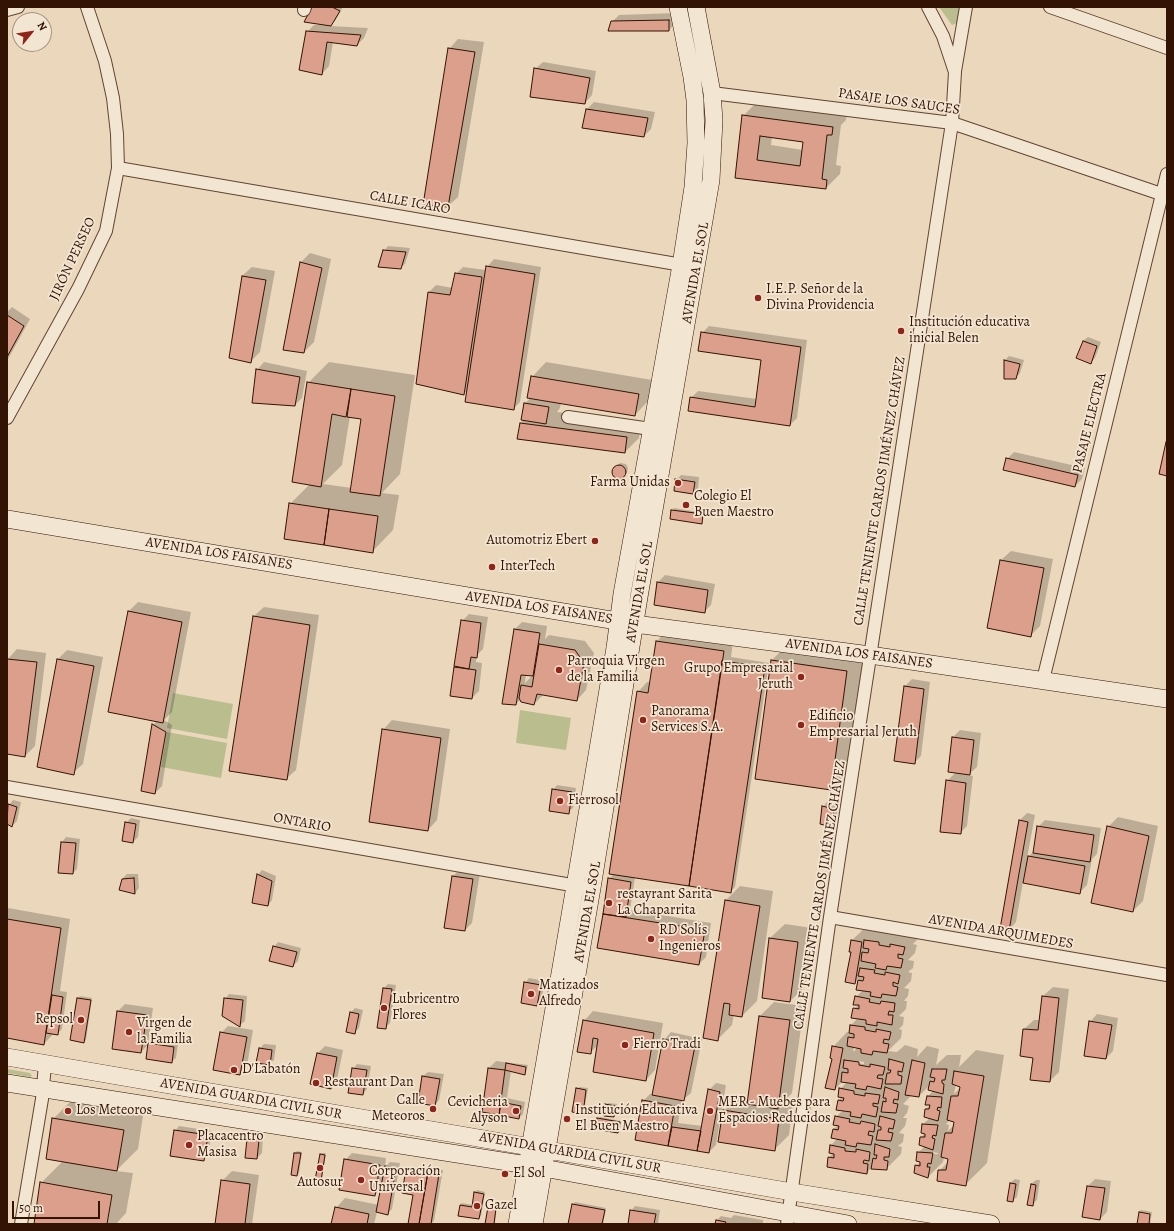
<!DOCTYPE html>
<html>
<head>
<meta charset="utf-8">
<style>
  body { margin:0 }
  #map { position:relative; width:1174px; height:1231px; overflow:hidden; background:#ebd8bc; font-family:Alegreya,serif }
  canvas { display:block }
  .frame { position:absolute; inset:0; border:8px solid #331303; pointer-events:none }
  .north { position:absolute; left:12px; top:12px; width:40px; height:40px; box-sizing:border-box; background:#f2e6d3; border:1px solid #a69280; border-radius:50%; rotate:60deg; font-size:11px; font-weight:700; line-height:16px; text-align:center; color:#331303 }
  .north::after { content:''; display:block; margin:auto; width:14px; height:18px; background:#8f2418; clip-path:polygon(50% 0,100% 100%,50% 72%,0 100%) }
  .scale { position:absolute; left:12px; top:1201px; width:88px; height:18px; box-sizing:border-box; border:2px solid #331303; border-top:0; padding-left:5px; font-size:12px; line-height:14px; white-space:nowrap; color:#331303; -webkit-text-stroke:3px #f2e6d3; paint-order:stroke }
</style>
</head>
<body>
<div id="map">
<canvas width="1174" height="1231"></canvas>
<div class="frame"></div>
<div class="north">N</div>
<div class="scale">50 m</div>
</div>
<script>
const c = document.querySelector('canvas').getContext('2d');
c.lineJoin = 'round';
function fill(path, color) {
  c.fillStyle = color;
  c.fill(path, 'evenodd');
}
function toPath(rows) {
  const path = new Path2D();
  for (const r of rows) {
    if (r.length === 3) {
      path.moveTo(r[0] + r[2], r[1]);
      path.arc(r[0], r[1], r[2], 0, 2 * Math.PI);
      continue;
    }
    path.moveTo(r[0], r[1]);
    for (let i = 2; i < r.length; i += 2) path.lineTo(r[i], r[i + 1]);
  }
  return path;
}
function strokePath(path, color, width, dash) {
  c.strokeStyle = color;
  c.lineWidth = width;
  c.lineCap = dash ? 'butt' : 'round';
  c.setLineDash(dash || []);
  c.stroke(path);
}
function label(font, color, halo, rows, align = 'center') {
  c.font = font + ' Alegreya,serif';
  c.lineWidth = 3.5;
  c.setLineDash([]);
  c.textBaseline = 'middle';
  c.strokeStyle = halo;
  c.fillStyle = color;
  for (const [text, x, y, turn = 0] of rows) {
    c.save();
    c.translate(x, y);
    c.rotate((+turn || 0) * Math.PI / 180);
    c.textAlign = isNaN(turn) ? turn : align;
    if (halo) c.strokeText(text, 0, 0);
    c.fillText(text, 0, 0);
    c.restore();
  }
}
fill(toPath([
  [939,7,960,7,957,23,952,25],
  [173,693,233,704,227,739,167,728],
  [520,710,571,718,566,750,516,743],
  [167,732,227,743,221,778,161,767],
  [7,1069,30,1073,32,1076,29,1077,7,1073]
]), '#babe8e');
fill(toPath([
  [313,7,343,7,335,21,330,26,368,28,364,38,357,45,333,42,329,66,322,74,307,32,314,25,320,25],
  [676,13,676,23,669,30,610,30,612,22,619,15],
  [458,39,484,42,458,197,448,206,449,49],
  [543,62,596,71,592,95,585,103,535,69],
  [758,101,847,112,846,120,841,125,836,165,841,166,840,174,826,188,736,177,743,116],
  [772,137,804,141,803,150,771,145],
  [594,102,655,112,651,129,644,136,583,127,587,109],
  [388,246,410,248,405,264,400,268,384,251],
  [310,253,331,259,314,342,304,352,285,349,301,262],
  [494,259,541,267,520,402,513,409,467,390,464,394,417,384,429,292,436,285,453,288,456,274,463,267,486,270,487,267],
  [252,267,275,271,260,352,250,362,242,276],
  [12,307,30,319,7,361,7,312],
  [709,326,807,340,797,418,790,425,691,398,698,391,757,399,762,359,702,333],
  [1088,337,1101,342,1095,358,1091,363,1083,341],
  [1009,356,1024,360,1020,373,1016,378,1005,378,1005,360],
  [264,362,307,371,302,398,295,405,257,370],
  [329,362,415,375,400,474,382,493,399,495,393,530,372,552,290,504,310,484,308,383],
  [350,416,362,418,352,488,323,484,342,465],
  [546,362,652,380,649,400,635,415,561,403,560,408,557,412,641,423,639,438,625,452,521,423,524,419,525,403,531,398,532,377],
  [1014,452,1085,468,1082,479,1075,486,1007,459],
  [620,463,626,464,628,468,627,472,622,477,618,477,614,474,615,468],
  [681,475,699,477,698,489,693,493,676,480],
  [674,508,704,513,703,520,701,522,672,510],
  [1011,551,1053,559,1040,626,1030,636,1001,560],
  [665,575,715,584,711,605,704,612,658,582],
  [138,602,191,612,172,712,164,720,172,725,162,786,155,793,153,725,157,721,129,611],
  [264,607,319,615,296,770,286,779,254,616],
  [469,614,488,617,483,649,476,656,476,662,482,663,479,691,472,698,451,695,462,621],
  [522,622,547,626,545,639,549,635,585,641,594,653,586,690,577,700,544,694,534,704,521,699,516,704,515,629],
  [526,674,533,675,525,683],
  [666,632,733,642,731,657,769,663,735,887,730,892,635,877,630,910,711,923,706,957,699,964,599,948,609,879,614,874,638,692,647,682,651,683,657,641],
  [793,639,868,650,852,768,831,789,772,660],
  [17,649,46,653,35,746,25,756,7,753,7,660],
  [67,650,103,657,83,764,73,773,58,659],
  [912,679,930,682,921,756,914,763,905,686],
  [392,720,450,729,437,820,428,830,383,730],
  [960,730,981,733,977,767,968,775,973,776,967,826,960,833,947,781,956,772,953,737],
  [557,785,576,788,573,808,568,812,553,790],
  [13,800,21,802,17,821,12,826,7,823,7,812,9,805],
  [827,802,838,804,836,821,831,826,823,807],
  [1027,813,1035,815,1027,858,1034,851,1038,827,1045,820,1101,828,1097,854,1092,859,1087,885,1080,892,1023,882,1016,922,1009,930,1020,820],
  [1118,817,1158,826,1143,901,1133,911,1108,827],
  [131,818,140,820,138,837,133,842,126,823],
  [66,837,80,839,77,869,73,873,59,872,62,842],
  [460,869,480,873,472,923,465,930,453,876],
  [262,870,276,876,272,900,268,905,258,875],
  [127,874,138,874,139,888,135,893,122,879],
  [740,886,773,891,757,1001,742,1016,734,1014,732,1025,717,1040,726,900],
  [8,908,70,919,60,991,67,992,62,1029,57,1034,54,1033,44,1044,7,1037],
  [785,924,812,928,805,987,790,1001,770,938],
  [867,926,919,933,917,940,913,944,917,945,915,953,908,960,914,961,913,968,908,972,912,973,911,981,904,988,909,989,908,996,904,1001,907,1001,906,1009,899,1016,904,1017,903,1025,899,1029,902,1030,901,1038,888,1051,897,1052,905,1045,918,1049,917,1057,927,1046,939,1049,936,1065,947,1055,961,1055,959,1067,976,1050,1004,1055,987,1163,965,1185,939,1171,949,1161,949,1159,944,1157,943,1162,928,1177,916,1166,921,1161,918,1153,925,1146,921,1137,926,1133,923,1124,930,1118,926,1109,931,1104,928,1096,934,1090,930,1085,919,1096,911,1095,910,1097,903,1104,909,1106,907,1113,903,1118,907,1118,905,1126,899,1133,904,1134,903,1142,898,1146,902,1147,901,1154,886,1169,871,1168,867,1173,829,1158,833,1153,831,1145,838,1138,834,1129,838,1125,836,1117,843,1110,838,1101,843,1096,840,1089,847,1082,843,1081,835,1089,833,1047,847,1032,850,1033,851,1025,858,1018,854,1009,859,1004,856,997,863,990,857,989,859,978,855,983,852,952,850,951,852,940],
  [854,1047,858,1047,853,1052],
  [858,1061,864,1062,864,1064,856,1063],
  [956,1084,961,1087,954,1094],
  [950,1120,955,1122,955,1124,948,1131,949,1125,946,1124],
  [932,1152,938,1153,938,1154,930,1154],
  [278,942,301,948,298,961,293,966,274,947],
  [529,978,545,981,541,1001,537,1005,525,983],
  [388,984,396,985,390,1023,385,1028,384,988],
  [1053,987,1069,989,1059,1072,1050,1081,1034,1057,1024,1029,1034,1020,1040,1020,1043,996],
  [229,994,247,996,245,1021,240,1025,223,1016,225,999],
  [80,996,92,998,86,1040,84,1042,71,1040,78,998],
  [774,1002,804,1006,792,1093,783,1103,793,1104,789,1135,774,1150,724,1111,738,1096,748,1098,760,1016],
  [125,1004,153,1008,148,1044,154,1039,178,1043,176,1058,171,1062,149,1044,141,1052,118,1011],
  [355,1008,363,1010,359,1028,354,1033,351,1012],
  [593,1011,663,1023,655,1070,646,1080,598,1045,590,1053,584,1021],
  [1097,1014,1118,1018,1113,1051,1106,1058,1090,1022],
  [228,1026,253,1030,247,1066,240,1074,221,1033],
  [671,1032,702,1039,691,1093,683,1100,682,1100,678,1123,703,1126,709,1090,716,1083,726,1085,716,1145,709,1152,636,1139,643,1101,650,1094,653,1094,664,1040],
  [264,1044,276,1045,274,1060,269,1064,260,1048],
  [325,1046,343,1050,337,1080,330,1087,312,1084,318,1053],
  [496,1061,528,1065,526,1072,524,1074,511,1071,507,1098,525,1102,523,1114,519,1118,501,1112,499,1113,483,1111,489,1068],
  [357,1064,371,1066,367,1089,363,1094,353,1069],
  [428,1072,444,1074,439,1100,435,1105,423,1076],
  [579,1087,588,1088,584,1111,582,1113,577,1089],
  [74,1098,144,1109,138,1149,116,1171,133,1173,126,1213,116,1224,42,1224,41,1183,63,1161,53,1119],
  [608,1103,617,1104,615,1114,613,1116,606,1105],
  [600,1117,621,1121,620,1130,618,1132,598,1119],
  [179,1126,212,1131,208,1155,204,1160,175,1131],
  [252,1135,263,1135,262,1153,257,1158,248,1139],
  [297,1151,302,1152,299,1173,297,1175,295,1153],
  [322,1153,326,1153,322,1178,320,1180,320,1155],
  [352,1153,386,1158,385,1167,390,1162,400,1163,392,1209,387,1214,377,1212,374,1224,332,1224,336,1208,345,1198,379,1205,382,1187,375,1195,345,1160],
  [409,1167,431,1171,433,1168,443,1170,434,1221,431,1224,409,1224,414,1194,403,1192,407,1169],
  [232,1171,259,1175,252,1224,216,1224,222,1181],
  [1015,1179,1020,1180,1017,1197,1012,1201,1010,1183],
  [1095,1179,1111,1181,1107,1212,1100,1219,1088,1186],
  [1036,1180,1040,1180,1037,1200,1032,1205,1031,1184],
  [477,1190,485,1192,481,1216,479,1218,460,1205,462,1203,473,1205,475,1192],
  [575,1202,606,1208,603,1224,569,1224,573,1204],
  [490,1205,497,1206,495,1222,493,1224,488,1207],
  [635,1206,660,1210,658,1224,629,1224,631,1211],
  [1141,1210,1152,1212,1150,1224,1138,1224,1139,1212],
  [734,1215,763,1220,763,1224,716,1224,716,1221,721,1216,731,1218]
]), '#0003');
const building = toPath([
  [312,7,332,7,340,11,331,26,304,22,312,7],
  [669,20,669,31,608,31,611,21,669,20],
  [306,31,361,35,357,46,327,42,322,75,299,70,306,31],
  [448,48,475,52,448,207,423,205,448,48],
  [534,68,590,78,585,104,530,97,534,68],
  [586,109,648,118,644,137,582,128,586,109],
  [742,115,833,127,832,135,827,135,822,179,827,180,826,189,735,178,742,115],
  [760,136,803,142,800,166,757,160,760,136],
  [383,250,406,252,401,269,378,267,383,250],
  [300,262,322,268,304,353,283,350,300,262],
  [486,266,535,274,514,410,465,402,486,266],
  [455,273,482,277,464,395,416,384,428,292,450,295,455,273],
  [242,276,266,280,251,363,229,358,242,276],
  [7,315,24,326,7,357,7,315],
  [701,332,801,347,790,426,688,411,690,397,755,407,761,360,698,351,701,332],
  [1083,341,1097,346,1091,364,1076,358,1083,341],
  [1004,360,1020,364,1016,379,1004,379,1004,360],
  [256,369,300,377,295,406,252,403,256,369],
  [531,376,639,394,635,416,527,398,531,376],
  [307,382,351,389,346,417,332,414,321,487,292,482,307,382],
  [351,389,395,396,380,496,350,492,361,419,347,417,351,389],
  [524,403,549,407,546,424,521,420,524,403],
  [520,423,627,437,625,453,517,439,520,423],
  [1166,442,1167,442,1167,476,1159,474,1166,442],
  [1006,458,1078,475,1075,487,1003,470,1006,458],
  [619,472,7],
  [675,479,695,482,693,494,674,491,675,479],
  [289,503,329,509,324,545,284,539,289,503],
  [329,509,378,516,373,553,324,545,329,509],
  [671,510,703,514,702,524,670,519,671,510],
  [1000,560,1044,568,1031,637,987,628,1000,560],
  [657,582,708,590,705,613,654,605,657,582],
  [128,611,182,622,163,723,108,712,128,611],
  [253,616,310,625,287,780,229,771,253,616],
  [461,620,481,623,477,658,471,657,469,669,454,666,461,620],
  [514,629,540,633,533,676,521,675,516,705,502,704,514,629],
  [656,641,724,651,689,886,609,874,637,691,648,693,656,641],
  [539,644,575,650,584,663,577,701,537,694,534,705,521,702,519,698,521,685,532,687,539,644],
  [7,659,37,662,25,757,7,754,7,659],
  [57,659,94,666,74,775,37,767,57,659],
  [771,660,847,671,831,790,755,779,771,660],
  [722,661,765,667,731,893,689,886,722,661],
  [454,667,476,670,472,699,450,696,454,667],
  [904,686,924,689,915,764,894,761,904,686],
  [152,724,166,732,155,794,141,791,152,724],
  [382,729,441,738,428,831,369,822,382,729],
  [952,737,974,740,970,775,948,772,952,737],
  [946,780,966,783,961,834,940,832,946,780],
  [552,789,572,792,569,814,549,811,552,789],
  [8,804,17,807,12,827,7,824,8,804],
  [822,806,834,809,832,827,820,824,822,806],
  [1019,820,1028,822,1009,931,1000,929,1019,820],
  [125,822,136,824,133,843,122,841,125,822],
  [1037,826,1094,835,1090,862,1033,853,1037,826],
  [1107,826,1149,836,1133,912,1091,903,1107,826],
  [61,842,76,843,73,874,58,873,61,842],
  [1028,856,1085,866,1080,894,1023,883,1028,856],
  [257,874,272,881,268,906,252,903,257,874],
  [452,876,473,879,465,931,444,928,452,876],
  [134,878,135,894,119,890,122,879,134,878],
  [608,878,631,882,626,917,603,914,608,878],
  [725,900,760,906,742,1017,729,1015,730,1004,724,1003,718,1041,703,1038,725,900],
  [603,914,705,930,699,965,597,948,603,914],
  [7,919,61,928,44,1045,7,1038,7,919],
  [769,938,798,942,790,1002,762,998,769,938],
  [851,940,862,942,855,984,845,982,851,952,849,952,851,940],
  [864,940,879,942,879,945,890,947,890,944,905,947,903,955,898,954,898,958,903,959,901,968,887,966,886,970,875,968,876,964,861,961,862,952,868,953,869,949,863,948,864,940],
  [273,946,297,952,293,967,269,961,273,946],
  [860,968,875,970,874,973,885,975,885,972,900,975,898,984,893,982,893,986,898,987,896,996,882,994,881,998,870,996,871,992,856,990,858,980,863,981,864,977,858,976,860,968],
  [524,982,541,985,537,1006,521,1003,524,982],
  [383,988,392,989,386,1029,377,1028,383,988],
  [52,995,63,997,58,1035,46,1033,52,995],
  [855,996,870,999,869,1002,880,1004,881,1001,895,1003,894,1012,889,1011,888,1015,893,1015,892,1025,877,1022,877,1026,866,1024,866,1020,851,1018,853,1008,859,1009,859,1005,853,1005,855,996],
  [1042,996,1059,998,1050,1082,1030,1080,1033,1058,1020,1056,1023,1029,1038,1030,1042,996],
  [77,998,91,1000,84,1043,70,1040,77,998],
  [224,998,243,1000,240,1027,222,1016,224,998],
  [117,1011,147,1015,141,1053,112,1049,117,1011],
  [350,1012,359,1014,355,1034,346,1032,350,1012],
  [759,1016,790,1020,778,1109,747,1104,759,1016],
  [583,1020,654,1033,646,1081,593,1072,598,1039,593,1038,591,1054,577,1052,583,1020],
  [1089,1021,1112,1025,1106,1059,1084,1056,1089,1021],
  [850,1025,865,1027,865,1030,876,1032,876,1029,891,1032,889,1040,884,1039,883,1043,889,1044,887,1053,873,1051,872,1055,861,1053,861,1049,847,1046,848,1037,854,1038,854,1034,849,1033,850,1025],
  [220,1032,247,1037,240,1075,213,1070,220,1032],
  [663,1039,695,1046,684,1101,652,1095,663,1039],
  [148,1043,174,1047,172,1063,146,1059,148,1043],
  [832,1046,843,1048,835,1090,825,1088,832,1059,830,1058,832,1046],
  [259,1048,272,1050,270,1065,256,1063,259,1048],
  [317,1053,337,1057,331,1089,310,1084,317,1053],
  [889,1059,904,1063,902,1072,898,1071,898,1075,902,1076,901,1084,885,1084,887,1073,890,1073,891,1070,888,1070,889,1059],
  [844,1060,859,1062,859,1065,870,1067,870,1064,885,1067,883,1075,878,1075,877,1078,883,1079,881,1089,867,1086,866,1090,855,1088,856,1084,841,1082,842,1072,848,1073,848,1069,843,1068,844,1060],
  [912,1060,925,1063,919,1097,905,1095,912,1060],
  [506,1063,526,1067,525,1075,505,1070,506,1063],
  [352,1068,367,1070,363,1095,348,1093,352,1068],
  [488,1068,505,1070,499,1115,482,1112,488,1068],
  [932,1069,947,1069,945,1080,942,1080,942,1083,944,1084,943,1094,928,1090,930,1081,934,1082,935,1078,930,1077,932,1069],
  [954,1071,984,1076,966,1186,937,1181,938,1170,946,1170,948,1159,941,1157,945,1133,952,1133,954,1122,947,1120,951,1096,958,1096,960,1087,952,1084,954,1071],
  [422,1076,440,1079,435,1106,418,1103,422,1076],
  [885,1087,899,1092,898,1100,894,1099,893,1103,898,1104,896,1113,881,1112,883,1101,886,1102,886,1098,883,1098,885,1087],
  [576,1088,586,1090,583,1114,572,1112,576,1088],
  [839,1088,854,1091,854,1094,865,1096,865,1093,880,1095,878,1104,873,1103,873,1106,878,1107,876,1117,862,1114,861,1118,850,1116,851,1112,836,1110,838,1100,843,1101,844,1098,838,1097,839,1088],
  [708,1089,720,1092,709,1153,697,1151,708,1089],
  [927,1096,942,1097,941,1108,938,1107,937,1110,940,1111,938,1121,924,1117,925,1109,929,1109,930,1105,925,1105,927,1096],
  [642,1100,675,1106,668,1146,635,1140,642,1100],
  [501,1102,521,1106,519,1119,499,1115,501,1102],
  [605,1104,615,1106,614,1117,604,1116,605,1104],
  [723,1110,779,1119,775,1151,718,1142,723,1110],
  [835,1116,850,1119,849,1122,860,1124,861,1121,875,1124,874,1132,869,1131,868,1135,873,1136,871,1145,857,1143,856,1147,845,1145,846,1141,831,1138,833,1129,838,1130,839,1126,833,1125,835,1116],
  [880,1116,895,1120,893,1129,889,1128,888,1132,893,1133,891,1141,876,1140,878,1130,881,1130,881,1127,878,1126,880,1116],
  [52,1118,124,1130,117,1171,46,1159,52,1118],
  [597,1118,620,1122,618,1133,595,1129,597,1118],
  [922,1124,938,1125,936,1136,933,1135,932,1138,935,1139,933,1150,919,1145,920,1137,925,1137,925,1134,921,1133,922,1124],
  [672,1127,701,1131,697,1151,668,1146,672,1127],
  [174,1130,208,1135,204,1161,170,1156,174,1130],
  [247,1139,259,1140,257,1159,245,1158,247,1139],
  [875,1144,890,1149,889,1157,884,1157,884,1160,888,1161,887,1170,871,1169,873,1158,876,1159,877,1155,874,1155,875,1144],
  [830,1145,845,1148,845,1151,856,1152,856,1149,870,1152,869,1161,864,1160,863,1163,868,1164,867,1174,827,1167,828,1157,834,1158,834,1154,829,1153,830,1145],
  [917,1152,933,1153,931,1164,928,1163,927,1167,930,1167,928,1178,914,1173,915,1165,920,1166,920,1162,916,1161,917,1152],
  [294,1153,301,1153,297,1176,291,1175,294,1153],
  [320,1154,325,1155,321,1181,315,1180,320,1154],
  [344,1159,380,1165,375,1196,339,1190,344,1159],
  [385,1166,396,1168,388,1215,376,1212,385,1166],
  [406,1169,428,1172,419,1224,408,1224,413,1195,402,1193,406,1169],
  [428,1172,439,1174,431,1224,419,1224,428,1172],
  [221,1180,250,1184,245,1224,215,1224,221,1180],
  [40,1182,112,1195,107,1224,34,1224,40,1182],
  [1010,1183,1016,1184,1013,1202,1007,1201,1010,1183],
  [1031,1184,1036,1185,1033,1206,1027,1205,1031,1184],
  [1087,1186,1105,1188,1100,1220,1082,1217,1087,1186],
  [474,1192,484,1194,479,1219,458,1216,460,1205,472,1207,474,1192],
  [572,1204,605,1210,602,1224,568,1224,572,1204],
  [335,1207,369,1214,367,1224,331,1224,335,1207],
  [488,1207,496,1208,494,1224,485,1224,488,1207],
  [630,1210,656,1214,654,1224,628,1224,630,1210],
  [1139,1212,1150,1214,1149,1224,1137,1224,1139,1212],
  [716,1220,726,1222,725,1224,715,1224,716,1220]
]);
fill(building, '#dc9f8c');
strokePath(building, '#331303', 1);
const street = toPath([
  [1050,7,1167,48],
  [7,10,18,7],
  [304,10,305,7],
  [955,71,966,7],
  [712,93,952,123,1167,196],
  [118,168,688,266],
  [568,417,651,429],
  [7,418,78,289,106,231,118,168,117,134,113,98,105,61,87,7],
  [1043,680,1167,174],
  [7,787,583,887],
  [830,917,1167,975],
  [21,1224,42,1099,45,1064],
  [787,1224,830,917,952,123,955,72,943,36,928,7]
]);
const secondary = toPath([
  [7,519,635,624,870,655,1167,699],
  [7,1057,792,1192,991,1224],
  [7,1083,527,1165,848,1224],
  [517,1224,575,886,615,648,622,594,681,265,693,187,696,143,695,100,692,77,678,7],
  [534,1224,592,888,639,597,711,180,714,120,712,93,696,7]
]);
strokePath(street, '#614431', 14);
strokePath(secondary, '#331303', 18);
strokePath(street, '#f2e6d3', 12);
strokePath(secondary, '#f2e6d3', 17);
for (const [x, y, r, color] of [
  [758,298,4,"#8f2418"],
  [901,331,4,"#8f2418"],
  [678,483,4,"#8f2418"],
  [686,505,4,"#8f2418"],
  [595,541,4,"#8f2418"],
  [492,567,4,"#8f2418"],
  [559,670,4,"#8f2418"],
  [801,677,4,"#8f2418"],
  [643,720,4,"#8f2418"],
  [801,725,4,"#8f2418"],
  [560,801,4,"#8f2418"],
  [609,903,4,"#8f2418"],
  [651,939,4,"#8f2418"],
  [531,994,4,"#8f2418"],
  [384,1008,4,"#8f2418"],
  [81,1020,4,"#8f2418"],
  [129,1032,4,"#8f2418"],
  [625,1045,4,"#8f2418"],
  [234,1070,4,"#8f2418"],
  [316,1083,4,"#8f2418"],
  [433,1109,4,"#8f2418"],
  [68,1111,4,"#8f2418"],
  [516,1111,4,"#8f2418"],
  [710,1111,4,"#8f2418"],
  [567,1119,4,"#8f2418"],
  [189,1145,4,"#8f2418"],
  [320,1168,4,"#8f2418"],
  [505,1174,4,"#8f2418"],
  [361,1180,4,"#8f2418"],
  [477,1206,4,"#8f2418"]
]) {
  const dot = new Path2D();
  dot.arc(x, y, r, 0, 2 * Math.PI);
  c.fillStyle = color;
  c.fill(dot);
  strokePath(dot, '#f2e6d3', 1.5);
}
label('14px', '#331303', '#f2e6d3', [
  ["PASAJE LOS SAUCES",899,102,8],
  ["CALLE ICARO",410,203,10],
  ["JIRÓN PERSEO",73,259,-65],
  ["AVENIDA EL SOL",696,273,-80],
  ["PASAJE ELECTRA",1090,423,-76],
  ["CALLE TENIENTE CARLOS JIMÉNEZ CHÁVEZ",880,491,-81],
  ["AVENIDA LOS FAISANES",219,554,9],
  ["AVENIDA EL SOL",640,592,-80],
  ["AVENIDA LOS FAISANES",539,608,9],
  ["AVENIDA LOS FAISANES",859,654,8],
  ["ONTARIO",302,823,10],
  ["CALLE TENIENTE CARLOS JIMÉNEZ CHÁVEZ",820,895,-81],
  ["AVENIDA EL SOL",588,912,-80],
  ["AVENIDA ARQUIMEDES",1001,932,10],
  ["AVENIDA GUARDIA CIVIL SUR",251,1099,10],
  ["AVENIDA GUARDIA CIVIL SUR",570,1153,10]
]);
label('14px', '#331303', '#f2e6d3', [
  ["I.E.P. Señor de la",766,290],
  ["Divina Providencia",766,306],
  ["Institución educativa",909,323],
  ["inicial Belen",909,339],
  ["Farma Unidas",670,483,"right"],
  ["Colegio El",694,497],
  ["Buen Maestro",694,513],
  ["Automotriz Ebert",587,541,"right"],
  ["InterTech",500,567],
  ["Parroquia Virgen",567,662],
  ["de la Familia",567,678],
  ["Grupo Empresarial",793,669,"right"],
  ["Jeruth",793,685,"right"],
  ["Panorama",651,712],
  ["Services S.A.",651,728],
  ["Edificio",809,717],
  ["Empresarial Jeruth",809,733],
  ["Fierrosol",568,801],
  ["restayrant Sarita",617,895],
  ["La Chaparrita",617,911],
  ["RD Solís",659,931],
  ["Ingenieros",659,947],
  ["Matizados",539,986],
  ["Alfredo",539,1002],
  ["Lubricentro",392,1000],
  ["Flores",392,1016],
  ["Repsol",73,1020,"right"],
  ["Virgen de",137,1024],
  ["la Familia",137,1040],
  ["Fierro Tradi",633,1045],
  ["D'Labatón",242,1070],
  ["Restaurant Dan",324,1083],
  ["Calle",425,1101,"right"],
  ["Meteoros",425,1117,"right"],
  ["Cevicheria",508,1103,"right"],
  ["Alyson",508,1119,"right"],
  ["MER - Muebes para",718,1103],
  ["Espacios Reducidos",718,1119],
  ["Los Meteoros",76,1111],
  ["Institución Educativa",575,1111],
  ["El Buen Maestro",575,1127],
  ["Placacentro",197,1137],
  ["Masisa",197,1153],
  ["Corporación",369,1172],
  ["Universal",369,1188],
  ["El Sol",513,1174],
  ["Autosur",320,1183,"center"],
  ["Gazel",485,1206]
], 'left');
</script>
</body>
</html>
